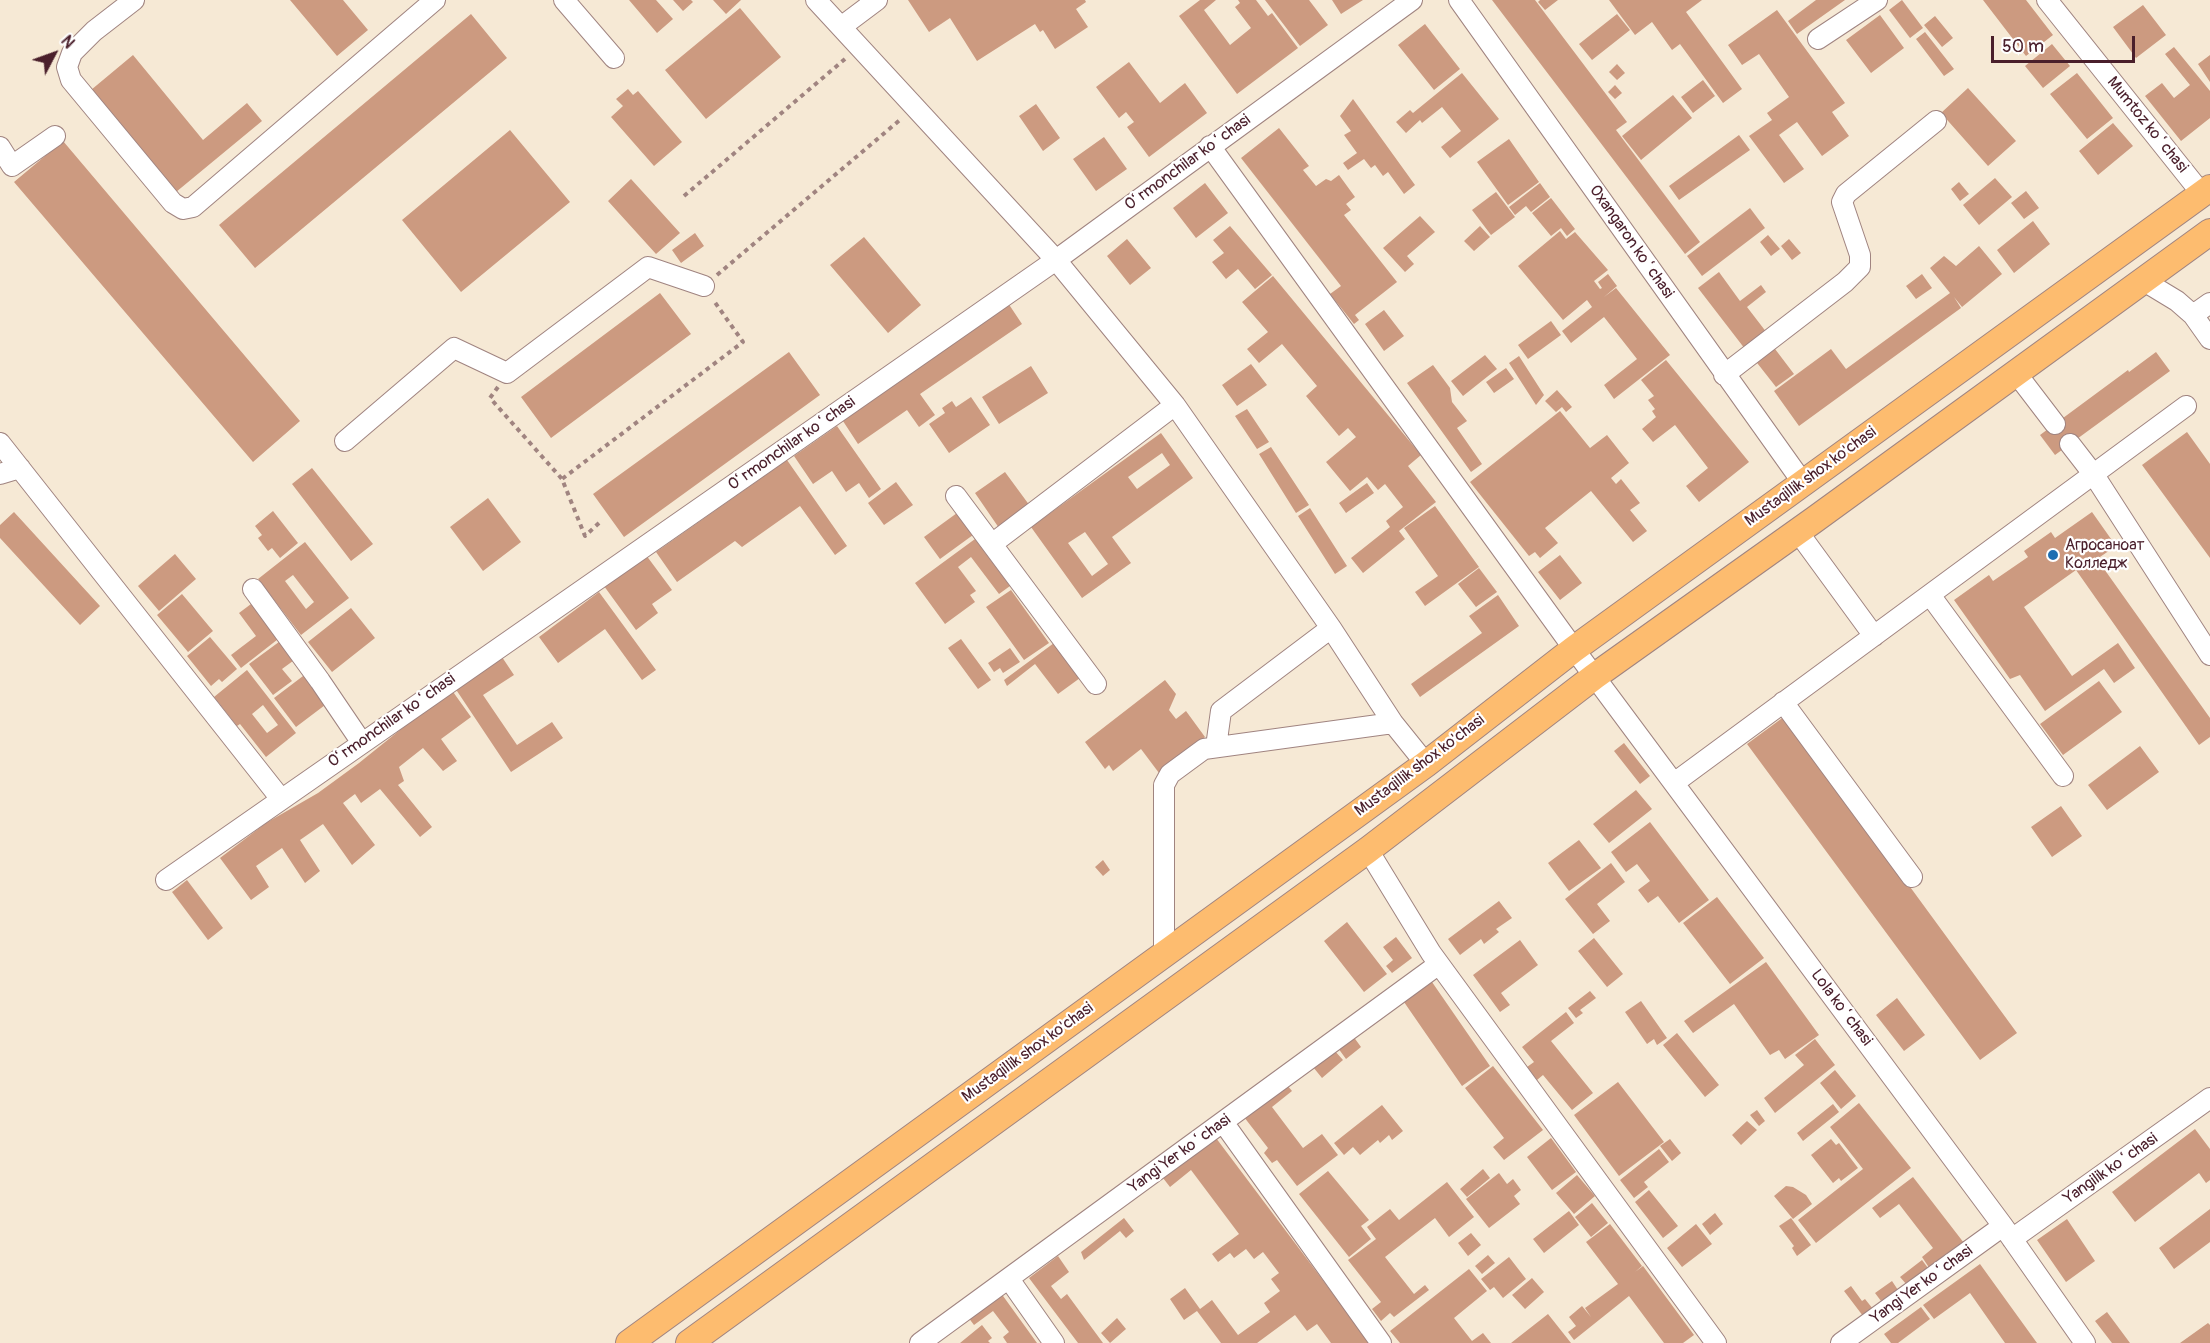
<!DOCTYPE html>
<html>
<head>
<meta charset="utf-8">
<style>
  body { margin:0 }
  #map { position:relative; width:2210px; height:1343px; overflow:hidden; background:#f6e9d5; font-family:Pangolin,sans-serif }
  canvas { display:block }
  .north { position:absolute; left:24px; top:24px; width:60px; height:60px; -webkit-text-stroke:4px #fff; paint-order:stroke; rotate:49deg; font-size:16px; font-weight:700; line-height:24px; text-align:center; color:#4a1f2b }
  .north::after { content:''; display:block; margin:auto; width:21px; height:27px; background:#4a1f2b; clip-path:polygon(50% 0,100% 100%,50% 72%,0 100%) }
  .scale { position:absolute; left:1991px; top:36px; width:144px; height:27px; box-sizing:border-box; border:3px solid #4a1f2b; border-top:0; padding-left:8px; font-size:18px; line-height:21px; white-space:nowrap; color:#4a1f2b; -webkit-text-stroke:4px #fff; paint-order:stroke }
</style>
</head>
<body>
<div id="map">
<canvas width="2210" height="1343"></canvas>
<div class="north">N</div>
<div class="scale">50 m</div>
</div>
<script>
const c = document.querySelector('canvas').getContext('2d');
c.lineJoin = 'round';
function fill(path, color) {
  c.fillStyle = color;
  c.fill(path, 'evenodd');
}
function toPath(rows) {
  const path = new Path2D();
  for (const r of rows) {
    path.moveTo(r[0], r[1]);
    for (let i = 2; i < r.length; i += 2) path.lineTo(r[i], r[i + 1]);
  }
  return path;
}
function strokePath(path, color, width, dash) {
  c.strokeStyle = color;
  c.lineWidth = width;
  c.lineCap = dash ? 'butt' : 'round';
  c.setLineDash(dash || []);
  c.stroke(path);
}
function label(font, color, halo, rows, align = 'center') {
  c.font = font + ' Pangolin,sans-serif';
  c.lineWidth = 4.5;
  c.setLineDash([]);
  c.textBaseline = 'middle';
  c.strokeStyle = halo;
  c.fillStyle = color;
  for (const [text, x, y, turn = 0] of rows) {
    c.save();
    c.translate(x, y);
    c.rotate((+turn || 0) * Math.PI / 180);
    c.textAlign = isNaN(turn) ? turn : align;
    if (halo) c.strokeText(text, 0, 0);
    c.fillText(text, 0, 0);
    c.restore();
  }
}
fill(toPath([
  [290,0,343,0,368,30,337,56],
  [629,0,656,0,673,19,657,33],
  [673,0,691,0,693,2,683,11],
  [713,0,741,0,726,14],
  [908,0,1085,0,1086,2,1076,9,1088,27,1055,49,1043,30,1040,32,1035,24,977,61,950,18,929,32],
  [1200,0,1216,0,1204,10,1230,45,1251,28,1235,7,1240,3,1238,0,1256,0,1268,16,1272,13,1298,48,1237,94,1179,16],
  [1265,0,1309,0,1328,25,1300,46],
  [1332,0,1363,0,1341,14],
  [1492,0,1535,0,1627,122,1616,130,1700,242,1685,254],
  [1540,0,1558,0,1545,10,1538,2],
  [1609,0,1702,0,1686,12,1742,89,1723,103,1680,44,1672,50,1652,22,1635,35],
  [1816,0,1845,0,1797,34,1788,21],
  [1902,0,1923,28,1910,38,1889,10],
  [1983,0,2026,0,2053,35,2026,56],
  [2143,5,2166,35,2136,58,2113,27],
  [740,8,781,57,706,119,665,70],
  [1777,10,1845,103,1832,112,1849,136,1822,156,1797,122,1779,135,1804,169,1784,183,1749,136,1772,120,1767,113,1789,97,1759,54,1742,65,1728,45],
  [471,14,507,58,255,268,219,225],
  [1617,14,1630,30,1592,60,1579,44],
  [1880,15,1904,48,1871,73,1846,40],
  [1935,16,1953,38,1942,47,1924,25],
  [1425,24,1460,69,1434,90,1398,45],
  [1925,32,1954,69,1944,76,1916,39],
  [2052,44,2070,66,2043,88,2025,66],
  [2174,47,2210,91,2210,118,2181,141,2145,96,2162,83,2174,98,2190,85,2165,54],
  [133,55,203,140,247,103,262,121,170,197,85,95],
  [2210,55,2210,82,2198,64],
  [1129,62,1160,103,1185,83,1207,113,1149,157,1127,127,1134,122,1126,112,1119,118,1096,87],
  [1617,64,1625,73,1617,80,1609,72],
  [1462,73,1499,119,1450,158,1441,147,1461,131,1442,107,1422,123,1420,120,1406,133,1396,122,1410,110,1413,113],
  [2077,73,2113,118,2087,139,2050,94],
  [1703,80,1715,96,1693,113,1681,97],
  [1615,85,1622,93,1615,99,1608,92],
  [1968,88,2016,141,1988,166,1941,113],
  [628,89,633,95,638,91,682,142,654,166,611,117,623,106,616,99],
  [1673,95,1692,118,1641,160,1622,136],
  [1353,99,1415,185,1404,194,1388,172,1383,176,1375,165,1371,168,1364,159,1348,170,1343,163,1357,153,1344,135,1351,131,1340,116],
  [1036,104,1060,138,1043,151,1019,116],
  [2113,123,2133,146,2098,175,2079,151],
  [1279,128,1309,166,1303,170,1316,186,1326,179,1331,181,1339,175,1355,197,1346,204,1351,210,1344,215,1397,282,1355,315,1359,320,1354,324,1330,294,1341,286,1241,158],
  [510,130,570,202,461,292,402,220],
  [1739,135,1750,150,1679,200,1669,186],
  [1104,137,1127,169,1096,191,1073,159],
  [1509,139,1539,182,1508,205,1477,162],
  [63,141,300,421,253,462,14,182],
  [1995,178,2012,197,1979,225,1963,205],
  [631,179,680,233,656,254,608,201],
  [1959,182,1969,194,1960,201,1951,189],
  [1205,183,1228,213,1196,238,1173,208],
  [1540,183,1550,197,1531,212,1526,206,1515,215,1509,207],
  [2026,191,2039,208,2024,219,2011,203],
  [1496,192,1515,217,1491,235,1472,210],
  [1551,198,1575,229,1567,236,1561,228,1551,236,1532,213],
  [1750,208,1765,228,1702,276,1687,256],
  [1420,216,1435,232,1407,256,1414,264,1405,272,1383,248],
  [2033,221,2050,244,2014,273,1997,250],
  [1230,226,1272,275,1255,289,1238,269,1226,279,1212,262,1224,253,1213,240],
  [1480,226,1490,237,1474,251,1464,241],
  [1560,231,1566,239,1575,232,1608,270,1594,281,1600,289,1602,288,1598,282,1608,274,1617,286,1604,297,1616,288,1670,355,1614,399,1604,385,1637,359,1604,317,1571,343,1562,331,1592,307,1587,300,1563,320,1518,266],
  [695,233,704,246,681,263,672,250],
  [1768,235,1780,249,1771,256,1760,242],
  [864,237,921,305,888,333,830,265],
  [1127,239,1151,268,1130,285,1107,256],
  [1789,239,1801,253,1792,260,1781,246],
  [1979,246,2002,274,1962,307,1954,297,1961,308,1799,426,1774,391,1831,349,1846,369,1950,293,1930,268,1944,256,1956,266],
  [1719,272,1740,301,1761,285,1766,292,1747,307,1767,333,1745,349,1698,288],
  [1922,274,1932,288,1916,299,1906,286],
  [1273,276,1421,455,1408,466,1436,502,1399,531,1405,539,1363,573,1351,558,1390,527,1386,521,1403,507,1385,484,1378,490,1367,477,1350,491,1326,462,1356,437,1348,428,1339,436,1306,396,1317,386,1282,344,1259,363,1247,349,1268,332,1242,302],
  [660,293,691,334,551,438,521,397],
  [1008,303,1022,324,920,394,935,415,919,427,907,410,858,444,841,418],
  [1384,310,1404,336,1384,351,1365,324],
  [1551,321,1561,335,1528,359,1518,345],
  [1772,345,1794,374,1776,387,1754,359],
  [789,352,820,395,624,537,593,494],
  [2156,352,2170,371,2055,455,2040,435,2128,370,2129,372],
  [1485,355,1497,369,1463,396,1451,381],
  [1519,356,1544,395,1536,405,1509,363],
  [1666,360,1749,462,1699,502,1686,486,1708,468,1675,425,1653,442,1642,429,1656,417,1652,411,1655,409,1648,400,1654,396,1641,380],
  [1251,364,1267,385,1237,406,1222,385],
  [1433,365,1450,388,1452,402,1467,421,1457,428,1482,464,1471,472,1407,383],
  [1031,366,1048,393,999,424,982,397],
  [1506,368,1514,379,1494,393,1486,382],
  [1557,390,1572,407,1566,412,1562,407,1556,412,1545,401],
  [971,397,990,425,949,453,929,424,945,413,942,408,952,401,956,407],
  [1247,409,1269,442,1257,449,1235,416],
  [1560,411,1590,448,1607,435,1629,463,1611,478,1616,484,1621,479,1640,503,1630,510,1647,531,1633,542,1591,491,1545,528,1558,543,1540,558,1535,552,1529,556,1470,482],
  [837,426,881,489,869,498,859,483,846,492,832,471,813,484,794,456],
  [2187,432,2210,464,2210,558,2142,465],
  [1161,433,1193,478,1112,537,1131,563,1082,598,1031,527],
  [1162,453,1170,465,1137,489,1128,477],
  [1085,532,1108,564,1092,576,1068,543],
  [1271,447,1309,505,1296,513,1259,454],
  [787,460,847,546,835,555,800,506,742,547,735,541,677,582,656,552],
  [312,468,373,544,351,561,292,484],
  [1005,472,1030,506,999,528,975,493],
  [896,482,913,505,884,525,868,503],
  [1367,483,1374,493,1346,513,1339,503],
  [488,498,521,542,483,571,450,527],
  [1435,506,1479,567,1425,606,1415,592,1438,576,1404,528],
  [1310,508,1347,566,1335,574,1298,516],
  [273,511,298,543,280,558,272,548,268,551,258,538,262,535,255,526],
  [14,512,100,606,80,625,0,538,0,525],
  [2092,512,2116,546,2097,559,2210,718,2210,737,2199,745,2076,570,2024,607,2072,676,2118,643,2135,668,2114,683,2104,669,2045,711,2020,675,2010,679,1954,600,1989,575,1993,581,2028,557,2024,551,2051,532,2055,538],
  [957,513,973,535,940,559,924,537],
  [975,539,1010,586,999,594,971,557,958,567,976,591,970,595,975,602,945,624,915,583],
  [305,542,349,598,301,635,258,579],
  [293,575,314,602,306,609,285,581],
  [175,554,196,579,159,611,138,586],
  [646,555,672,590,652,604,658,613,636,630,604,586],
  [1560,555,1582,583,1560,600,1538,572],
  [1479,568,1497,592,1476,607,1458,584],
  [1011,590,1049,643,1024,660,986,607],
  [599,592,656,670,642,680,605,629,558,663,539,637],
  [182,594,213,631,188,652,157,615],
  [1498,595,1519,626,1420,697,1411,684,1482,633,1469,616],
  [255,601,282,636,241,668,231,655,256,636,239,613],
  [351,608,375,638,332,672,308,642],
  [210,637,237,669,222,682,219,679,211,686,187,656],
  [283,639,297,658,282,669,292,681,273,695,249,664],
  [961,639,991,680,978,689,948,648],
  [1054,643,1080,678,1058,694,1035,664,1007,686,1004,680],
  [1010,648,1020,662,1003,673,1000,668,994,672,988,663],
  [502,657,514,675,483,695,517,745,552,722,563,738,511,772,455,688],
  [247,670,296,733,266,757,240,724,237,726,214,697],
  [263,705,278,725,267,733,252,714],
  [307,673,329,702,296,727,274,698],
  [1165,680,1176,694,1169,710,1176,719,1186,711,1205,737,1159,773,1141,749,1113,771,1109,765,1105,769,1085,742],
  [2099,681,2122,712,2063,755,2040,724],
  [451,689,471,717,441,739,457,761,443,771,423,748,399,767,404,781,398,785,432,827,420,837,380,789,361,803,355,794,343,803,375,845,352,865,323,824,300,840,320,871,305,883,282,848,256,866,269,887,251,900,220,858,266,823,318,793,359,763],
  [1785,716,2017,1033,1980,1060,1747,744],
  [1624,743,1650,776,1640,784,1614,751],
  [2140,746,2159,772,2107,810,2088,785],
  [1636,790,1652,809,1609,843,1593,824],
  [2061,806,2082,836,2052,857,2031,827],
  [1650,822,1709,900,1679,923,1658,896,1648,903,1638,890,1650,881,1637,864,1626,872,1611,852],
  [1579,840,1601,868,1569,891,1548,863],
  [1103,860,1110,870,1103,876,1095,867],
  [1611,863,1625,882,1597,904,1610,921,1593,934,1565,899],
  [187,880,223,928,208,940,172,892],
  [1717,897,1764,958,1730,984,1683,923],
  [1499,901,1512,918,1496,929,1499,932,1484,944,1481,939,1460,955,1448,939],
  [1347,922,1387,974,1364,992,1324,941],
  [1396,937,1412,958,1392,973,1386,966,1393,960,1383,947],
  [1594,938,1623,974,1607,987,1578,951],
  [1520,940,1538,965,1501,993,1510,1005,1500,1012,1473,975],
  [1766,962,1819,1035,1785,1059,1779,1050,1770,1055,1734,1004,1693,1033,1684,1021],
  [1432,982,1490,1066,1462,1086,1404,1002],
  [1590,991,1596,998,1580,1010,1583,1013,1576,1018,1568,1008],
  [1897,998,1925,1035,1904,1051,1876,1015],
  [1641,1001,1667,1038,1657,1045,1654,1039,1647,1044,1625,1012],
  [1566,1012,1574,1023,1551,1041,1593,1093,1572,1110,1543,1075,1537,1080,1527,1067,1534,1062,1522,1047],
  [1677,1033,1719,1085,1705,1097,1663,1045],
  [1353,1036,1361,1047,1346,1059,1338,1048],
  [1815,1039,1835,1065,1775,1113,1764,1098,1804,1065,1795,1055],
  [1334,1050,1343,1060,1322,1078,1313,1067],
  [1493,1066,1543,1130,1504,1160,1493,1147,1504,1138,1465,1088],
  [1835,1070,1856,1096,1841,1109,1820,1083],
  [1618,1082,1664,1142,1619,1176,1574,1115],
  [1287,1085,1292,1091,1272,1107,1303,1148,1322,1134,1338,1155,1297,1186,1277,1160,1272,1163,1264,1153,1268,1148,1244,1117],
  [1859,1103,1911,1168,1816,1243,1798,1220,1863,1169,1830,1127],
  [1833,1104,1839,1112,1803,1141,1797,1133],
  [1382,1105,1403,1131,1392,1140,1389,1135,1380,1143,1378,1140,1360,1155,1353,1147,1344,1155,1334,1143],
  [1757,1110,1765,1121,1759,1126,1750,1115],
  [1747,1121,1757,1130,1741,1145,1732,1135],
  [2195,1129,2210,1149,2210,1180,2206,1183,2199,1173,2135,1222,2112,1192],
  [1216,1138,1319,1275,1370,1343,1331,1343,1317,1324,1307,1331,1295,1315,1257,1343,1221,1343,1197,1311,1184,1320,1170,1299,1185,1288,1200,1309,1212,1300,1238,1335,1270,1312,1264,1303,1280,1291,1271,1279,1279,1273,1263,1252,1254,1259,1246,1249,1234,1258,1230,1253,1218,1262,1212,1254,1239,1234,1191,1170,1170,1187,1163,1178],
  [1551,1138,1576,1172,1552,1190,1527,1157],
  [1670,1139,1681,1153,1672,1161,1660,1146],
  [1831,1139,1836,1145,1839,1143,1858,1168,1841,1181,1839,1178,1833,1183,1811,1155],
  [1659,1149,1669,1162,1644,1182,1648,1187,1634,1198,1620,1180],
  [1483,1169,1490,1178,1467,1197,1460,1189],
  [1328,1171,1369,1220,1361,1226,1371,1239,1349,1257,1299,1194],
  [1499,1173,1507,1184,1513,1179,1521,1190,1514,1196,1520,1204,1489,1228,1466,1199],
  [1577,1175,1595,1196,1574,1214,1556,1193],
  [1913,1177,1964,1243,1930,1269,1922,1257,1933,1248,1899,1204,1880,1218,1872,1208],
  [1447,1182,1474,1217,1449,1237,1435,1218,1385,1257,1414,1294,1425,1285,1429,1290,1394,1317,1390,1313,1381,1321,1372,1309,1381,1302,1348,1260,1376,1239,1367,1227,1390,1209,1399,1220],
  [1786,1186,1793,1187,1806,1195,1812,1204,1793,1219,1774,1196],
  [1649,1190,1678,1226,1663,1238,1635,1202],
  [1592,1203,1608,1223,1591,1237,1575,1217],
  [2210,1209,2210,1242,2174,1269,2159,1248],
  [1569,1211,1579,1225,1544,1253,1533,1239],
  [1715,1213,1723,1224,1710,1235,1702,1224],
  [1124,1218,1134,1231,1126,1238,1120,1231,1084,1260,1081,1252],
  [1791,1218,1811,1245,1797,1256,1792,1248,1794,1246,1779,1226],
  [2067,1219,2095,1261,2066,1282,2037,1240],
  [1610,1224,1642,1266,1635,1272,1643,1266,1694,1335,1683,1343,1664,1343,1629,1296,1574,1340,1568,1332,1576,1326,1569,1317,1582,1306,1591,1317,1585,1308,1618,1284,1586,1242],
  [1696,1224,1712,1244,1682,1267,1667,1248],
  [1471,1233,1481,1245,1468,1256,1458,1243],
  [1488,1255,1495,1263,1482,1274,1475,1266],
  [1058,1256,1069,1272,1051,1286,1061,1299,1067,1294,1103,1343,1078,1343,1029,1278],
  [1509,1257,1526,1279,1503,1298,1494,1287,1490,1290,1481,1279],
  [1922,1260,1928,1268,1907,1285,1900,1277],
  [1980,1264,2011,1307,2037,1343,2005,1343,1970,1293,1934,1319,1923,1305],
  [1469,1269,1487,1291,1454,1318,1472,1341,1483,1333,1491,1343,1400,1343,1390,1331],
  [1532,1278,1544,1292,1525,1309,1512,1295],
  [1892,1281,1898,1290,1881,1301,1875,1293],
  [1851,1286,1862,1301,1865,1299,1873,1309,1863,1316,1844,1291],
  [998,1289,1037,1343,1007,1343,1003,1337,1009,1332,993,1311,974,1325,965,1313],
  [1921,1307,1930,1319,1898,1343,1891,1343,1884,1334],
  [2107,1312,2130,1343,2112,1343,2095,1321],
  [1548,1314,1571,1343,1511,1343],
  [1117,1318,1126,1329,1110,1343,1101,1333],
  [2208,1323,2210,1325,2210,1343,2180,1343],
  [982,1325,992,1338,988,1341,990,1343,960,1343]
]), '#cc9a80');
const minor = toPath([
  [134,0,94,31,72,53,67,67,71,80,173,203,183,209,193,207,435,0],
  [564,0,614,58],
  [816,0,1056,260,1175,405,1331,628,1393,723,1426,764],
  [1459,0,1803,483],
  [2047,0,2202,194],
  [841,27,877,0],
  [1818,39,1877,0],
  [1210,146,1574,649,2003,1226,2085,1343],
  [0,147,12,166,55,136],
  [2144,281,2177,301,2193,315,2210,303],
  [2193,315,2210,339],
  [2016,373,2055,424],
  [1724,375,1845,282,1860,267,1860,255,1842,202,1846,194,1936,121],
  [345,441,454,348,507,373,648,267,704,286],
  [0,443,281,799],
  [2070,444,2094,475,2210,655],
  [0,474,20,468],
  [956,496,1096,684],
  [1798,532,1874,636],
  [992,544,1175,405],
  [253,589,320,681,362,743],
  [1930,595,2063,776],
  [1783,702,1912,877],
  [1216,747,1221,711,1331,628],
  [1674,783,2186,406],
  [1368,850,1431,953,1716,1343],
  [166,880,1056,260,1412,0],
  [1164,955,1164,785,1170,774,1204,749,1393,723],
  [1223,1122,1381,1343],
  [2012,1239,2210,1098],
  [1009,1279,1054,1343],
  [920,1343,1439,964],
  [1841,1343,2003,1226]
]);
const major = toPath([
  [629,1343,1426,764,1574,649,2210,188],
  [689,1343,1368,850,1595,676,1814,520,2210,232]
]);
strokePath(minor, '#a08480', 22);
strokePath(major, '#a08480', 28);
strokePath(toPath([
  [684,196,845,59],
  [717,275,901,119],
  [498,387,490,398,562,479],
  [599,523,585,536,562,479,743,342,714,301]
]), '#a08480', 4, [4.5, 4.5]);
strokePath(minor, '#fff', 20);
strokePath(major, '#fdbc6f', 26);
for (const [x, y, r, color] of [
  [2053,555,6,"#1f6fb2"]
]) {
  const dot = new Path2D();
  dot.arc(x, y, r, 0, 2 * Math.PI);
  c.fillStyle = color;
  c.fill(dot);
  strokePath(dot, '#fff', 2);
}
label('16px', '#4a1f2b', '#fff', [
  ["Mumtoz koʻchasi",2147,125,51],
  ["Oʻrmonchilar koʻchasi",1188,163,-36],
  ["Oxangaron koʻchasi",1631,242,55],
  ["Oʻrmonchilar koʻchasi",792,444,-35],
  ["Mustaqillik shox ko'chasi",1811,477,-36],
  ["Oʻrmonchilar koʻchasi",392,721,-35],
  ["Mustaqillik shox ko'chasi",1420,766,-37],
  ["Lola koʻchasi",1841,1008,53],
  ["Mustaqillik shox ko'chasi",1028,1053,-36],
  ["Yangi Yer koʻchasi",1180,1154,-36],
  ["Yangilik koʻchasi",2111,1169,-35],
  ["Yangi Yer koʻchasi",1922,1285,-36]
]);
label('16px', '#4a1f2b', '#fff', [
  ["Агросаноат",2065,546],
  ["Колледж",2065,564]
], 'left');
</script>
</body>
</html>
